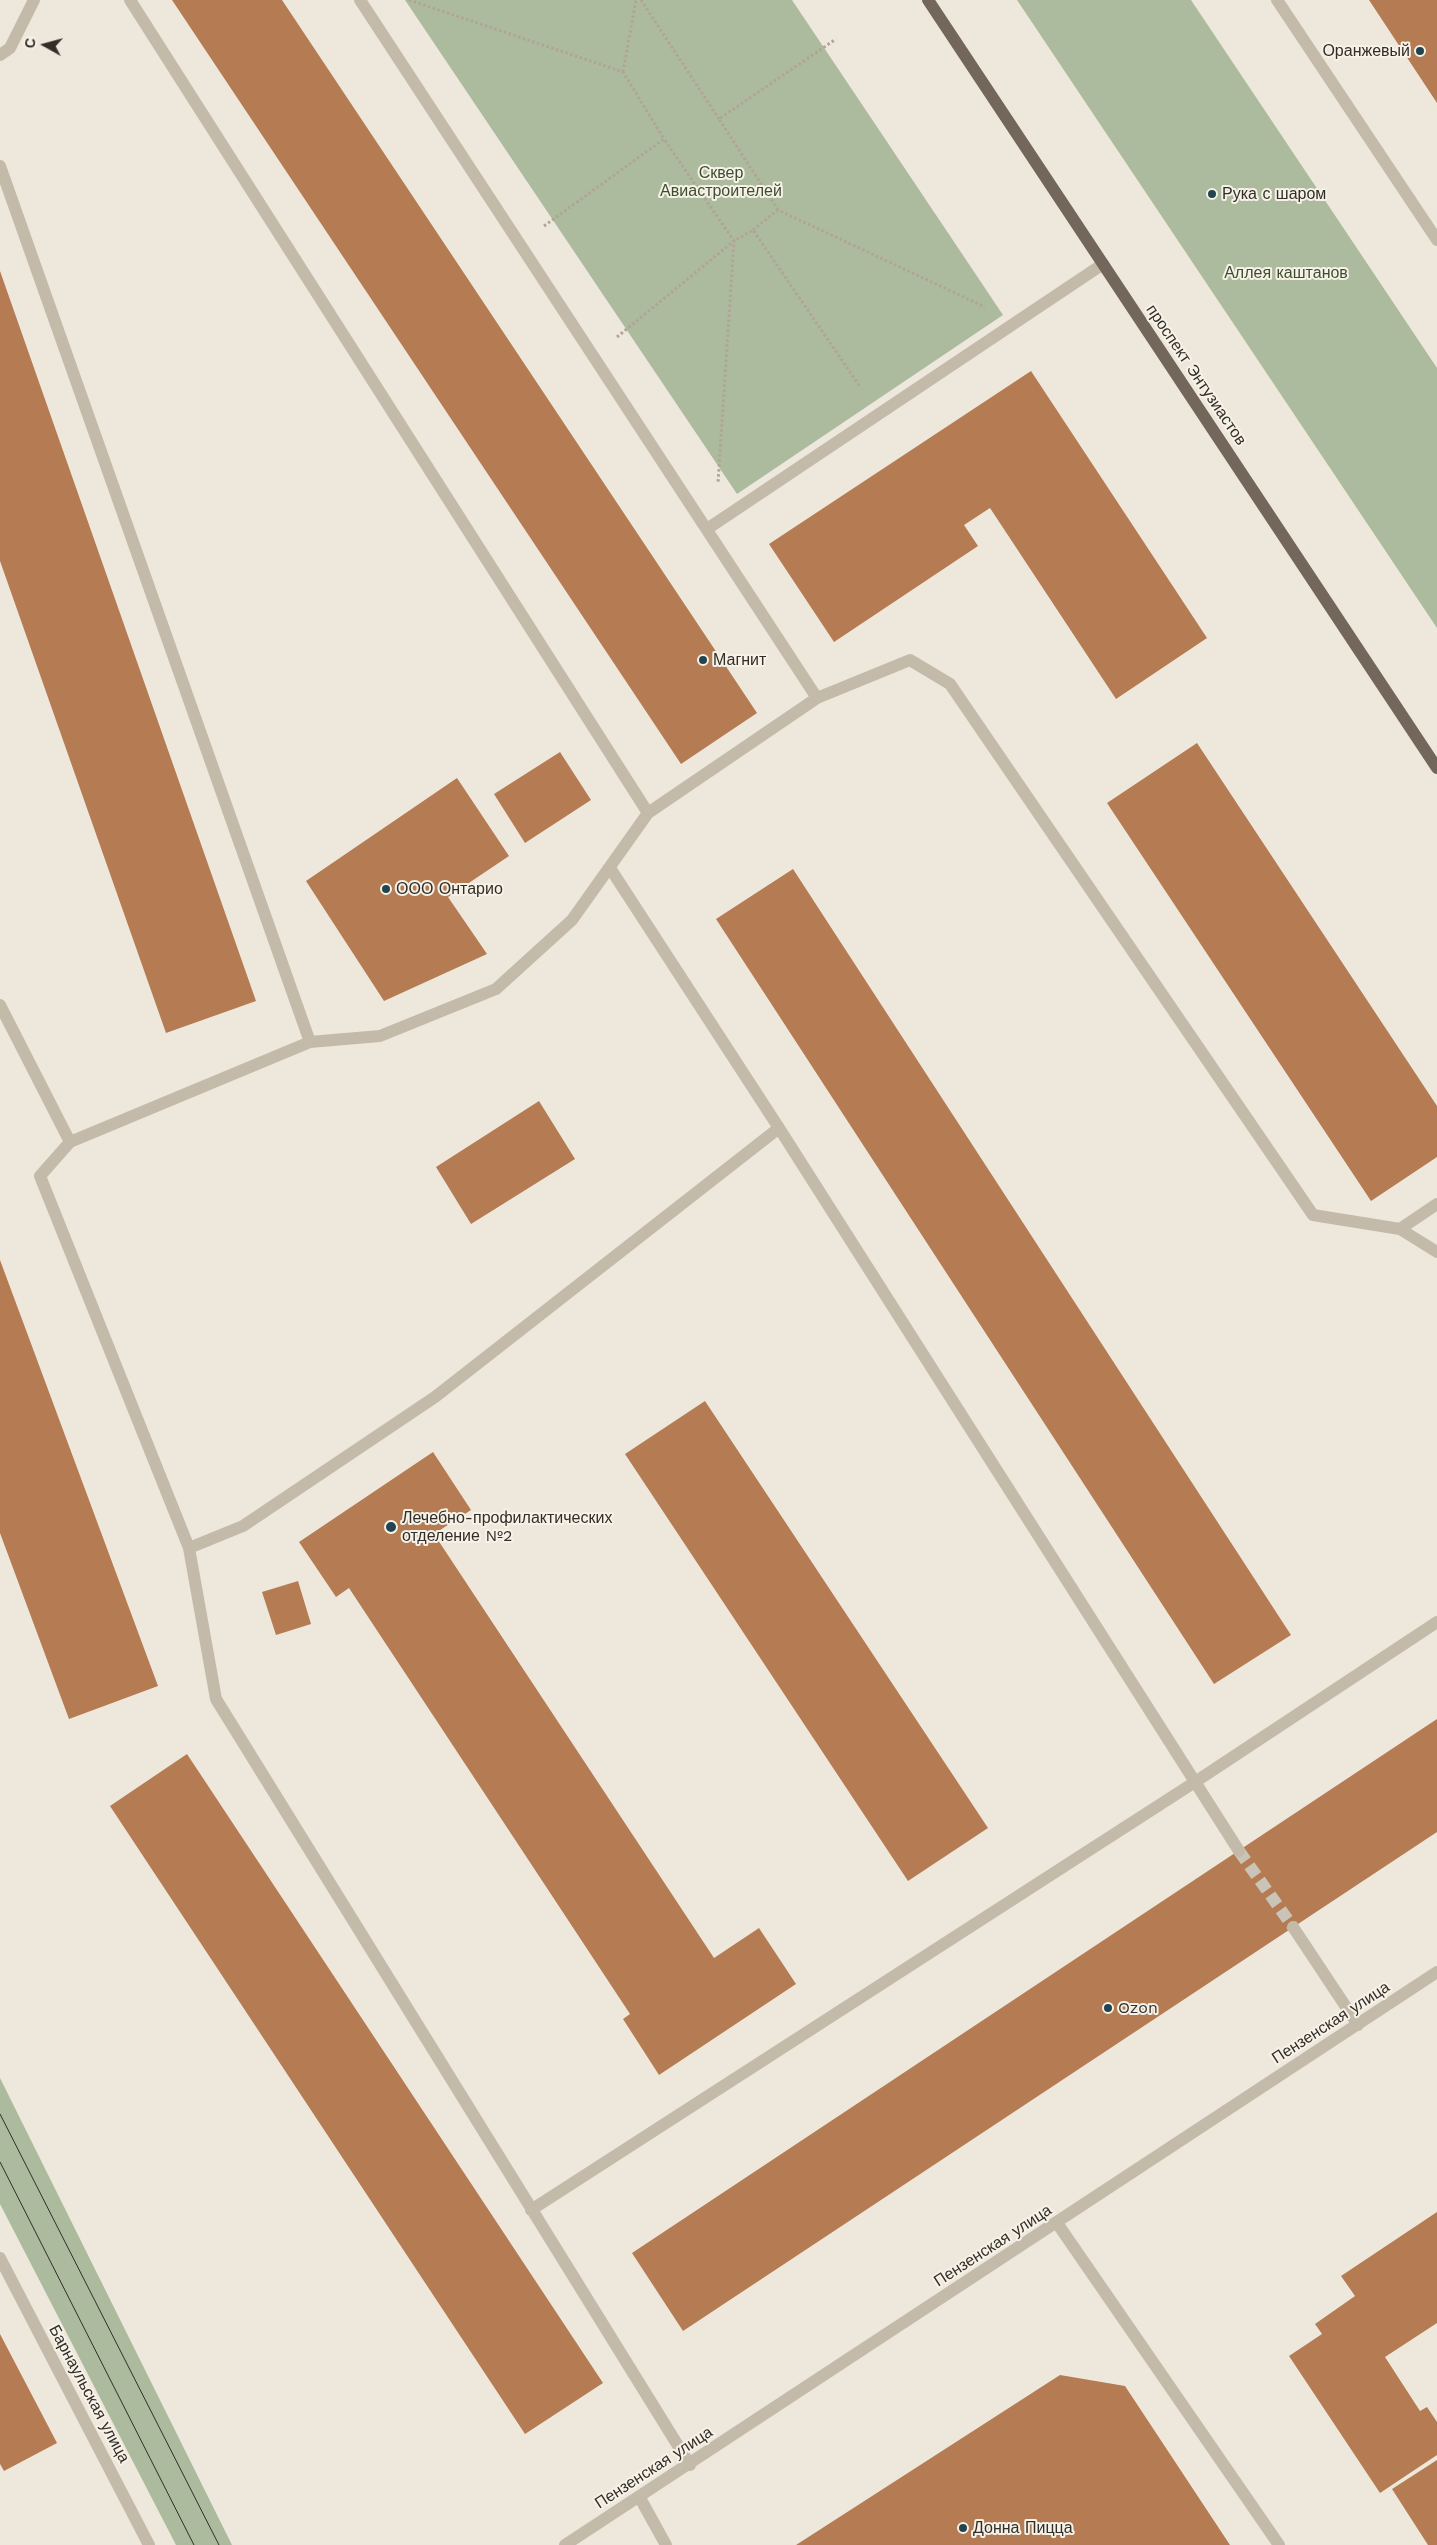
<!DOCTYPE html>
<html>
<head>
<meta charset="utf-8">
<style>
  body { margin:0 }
  #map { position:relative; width:1437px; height:2545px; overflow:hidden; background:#eee8dc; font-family:"Work Sans",sans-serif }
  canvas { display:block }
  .north { position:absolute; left:20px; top:20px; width:50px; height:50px; -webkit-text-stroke:4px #f6f2e7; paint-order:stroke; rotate:277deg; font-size:14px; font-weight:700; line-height:20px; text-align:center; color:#332d28 }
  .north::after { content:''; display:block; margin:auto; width:18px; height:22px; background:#332d28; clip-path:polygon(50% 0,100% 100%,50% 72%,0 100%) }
</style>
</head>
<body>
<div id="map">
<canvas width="1437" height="2545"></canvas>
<div class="north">С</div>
</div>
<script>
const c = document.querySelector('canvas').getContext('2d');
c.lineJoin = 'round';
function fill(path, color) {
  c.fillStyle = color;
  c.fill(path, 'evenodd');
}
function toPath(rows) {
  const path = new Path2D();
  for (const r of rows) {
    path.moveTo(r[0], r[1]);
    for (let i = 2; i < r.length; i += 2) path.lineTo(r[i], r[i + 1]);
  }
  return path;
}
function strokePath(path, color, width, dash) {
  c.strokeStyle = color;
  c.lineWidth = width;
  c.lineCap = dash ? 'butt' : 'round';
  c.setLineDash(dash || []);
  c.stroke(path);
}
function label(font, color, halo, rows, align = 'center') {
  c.font = font + ' "Work Sans",sans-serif';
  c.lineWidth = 4;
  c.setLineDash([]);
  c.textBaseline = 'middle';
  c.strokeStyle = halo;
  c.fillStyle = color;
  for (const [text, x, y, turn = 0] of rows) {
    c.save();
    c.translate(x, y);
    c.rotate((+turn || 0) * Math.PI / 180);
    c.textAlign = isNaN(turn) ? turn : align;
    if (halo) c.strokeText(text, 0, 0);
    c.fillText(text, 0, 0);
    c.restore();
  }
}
fill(toPath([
  [405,0,792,0,1003,315,737,494],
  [1017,0,1191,0,1437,368,1437,628],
  [0,2078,232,2545,176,2545,0,2204]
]), '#acbb9e');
fill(toPath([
  [172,0,282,0,757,713,681,764],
  [1369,0,1437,0,1437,103],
  [0,271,256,1001,166,1033,0,561],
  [1031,371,1207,638,1116,699,990,508,964,525,978,546,834,642,769,544],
  [1197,743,1437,1106,1437,1157,1371,1201,1107,803],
  [560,752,591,800,525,843,494,794],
  [457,778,509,856,448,897,487,954,384,1001,306,881],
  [793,869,1291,1635,1214,1684,716,919],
  [539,1101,575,1159,471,1224,436,1167],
  [0,1260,158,1686,69,1719,0,1533],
  [705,1401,988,1828,908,1881,625,1454],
  [433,1452,471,1510,434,1534,714,1958,759,1928,796,1984,659,2075,623,2019,630,2014,349,1588,336,1597,299,1542],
  [298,1581,311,1624,276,1635,262,1592],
  [1437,1719,1437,1832,683,2331,632,2253],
  [187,1754,603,2383,525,2434,110,1806],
  [1437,2212,1437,2323,1385,2357,1420,2411,1427,2407,1437,2422,1437,2455,1380,2493,1289,2356,1322,2334,1315,2324,1355,2296,1341,2276],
  [0,2334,57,2443,4,2471,0,2464],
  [1060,2375,1125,2386,1230,2545,796,2545],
  [1437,2460,1437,2545,1428,2545,1392,2489]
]), '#b57b53');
strokePath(toPath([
  [1239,1851,1293,1927]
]), '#c9c3b8', 12, [12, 6]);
strokePath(toPath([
  [409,0,623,72,664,139],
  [641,0,719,119],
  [623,72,636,0],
  [778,210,719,119,836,39],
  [544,226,664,139,734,241,753,230,861,388],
  [753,230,778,210,985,307],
  [617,337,734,241,718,483]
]), '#b0a594', 3, [2.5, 2.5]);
strokePath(toPath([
  [130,0,648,813,817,698,910,660,950,684,1313,1215,1400,1229,1437,1252],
  [360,0,817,698],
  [1277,0,1437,240],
  [0,55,10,48,34,0],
  [0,166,310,1042],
  [707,529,1103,264],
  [648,813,572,920,496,989,380,1036,310,1042,70,1142,40,1176,189,1548,216,1699,690,2465],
  [610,868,779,1128,1239,1851],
  [0,1005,70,1142],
  [1400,1229,1437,1204],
  [189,1548,243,1526,435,1397,779,1128],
  [1293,1927,1358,2025],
  [531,2210,1195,1782,1437,1622],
  [1057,2223,1279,2545],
  [0,2258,149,2545],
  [640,2498,666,2545],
  [565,2545,1437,1972]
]), '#c4baa9', 12);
strokePath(toPath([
  [928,0,1437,768]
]), '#73675b', 12);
strokePath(toPath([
  [0,2114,219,2545],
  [0,2162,194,2545]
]), '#332d28', 1);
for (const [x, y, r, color] of [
  [1420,51,5,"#23444e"],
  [1212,194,5,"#23444e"],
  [703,660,5,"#23444e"],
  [386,889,5,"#23444e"],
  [391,1527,6,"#23444e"],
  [1108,2008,5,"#23444e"],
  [963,2528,5,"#23444e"]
]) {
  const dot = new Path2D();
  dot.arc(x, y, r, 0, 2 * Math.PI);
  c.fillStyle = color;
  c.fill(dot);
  strokePath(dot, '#f6f2e7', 2);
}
label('16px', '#332d28', '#f6f2e7', [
  ["Оранжевый",1410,51,"right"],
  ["Рука с шаром",1222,194],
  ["Магнит",713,660],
  ["ООО Онтарио",396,889],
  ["Лечебно-профилактических",402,1518],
  ["отделение №2",402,1536],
  ["Ozon",1118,2008],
  ["Донна Пицца",973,2528]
], 'left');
label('16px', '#3d4e2f', '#f6f2e7', [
  ["Сквер",721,173],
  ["Авиастроителей",721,191],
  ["Аллея каштанов",1286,273]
]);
label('16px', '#332d28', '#f6f2e7', [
  ["проспект Энтузиастов",1196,375,56],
  ["Пензенская улица",1331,2023,-33],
  ["Пензенская улица",993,2246,-33],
  ["Барнаульская улица",89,2394,62],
  ["Пензенская улица",654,2468,-33]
]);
</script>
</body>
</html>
